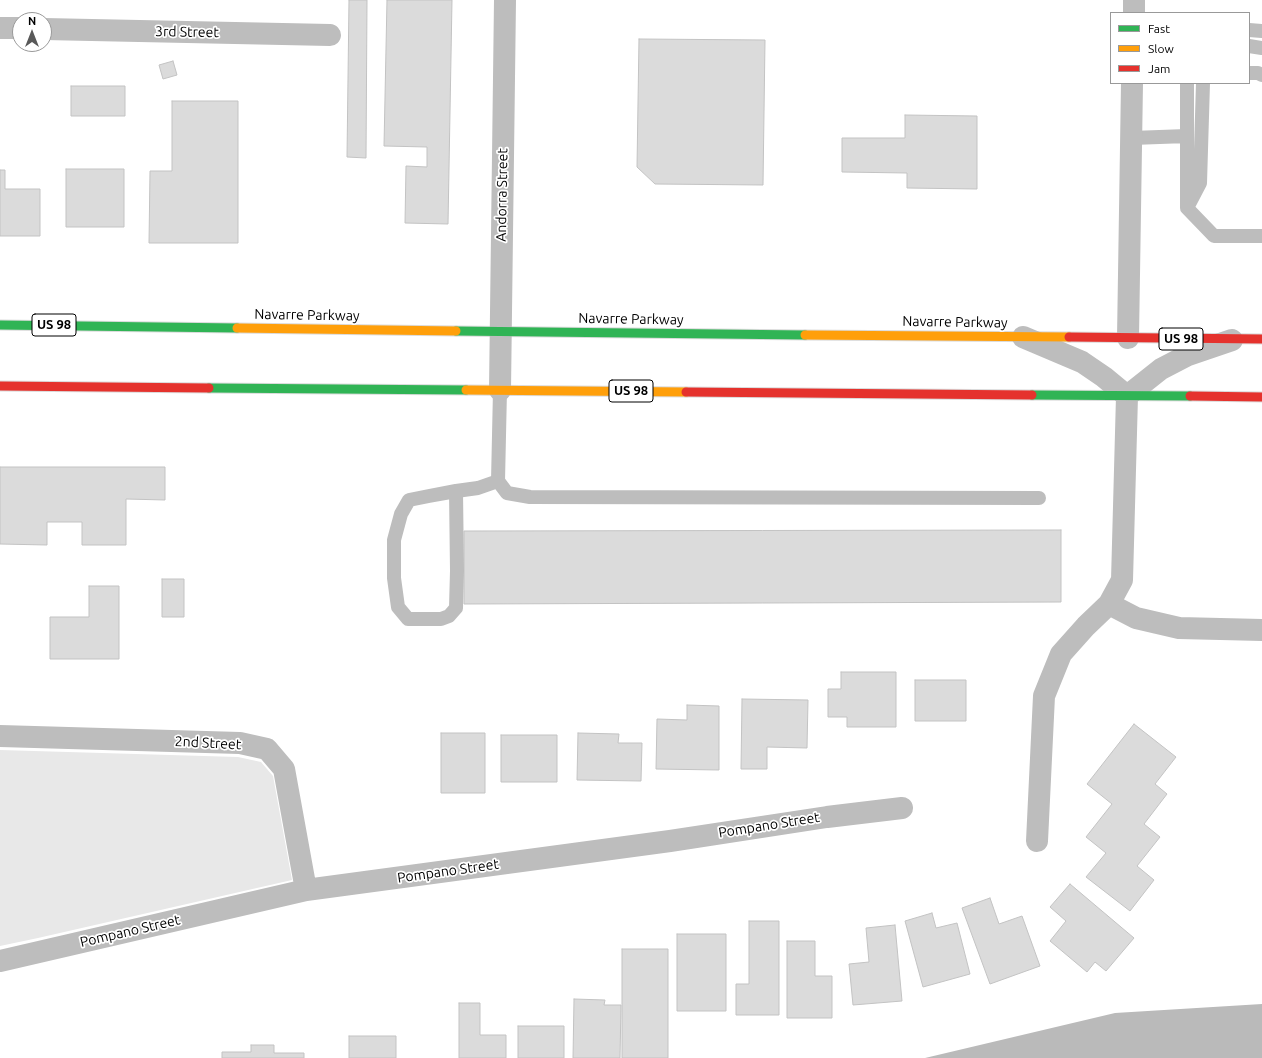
<!DOCTYPE html>
<html>
<head>
<meta charset="utf-8">
<style>
  body { margin:0 }
  #map { position:relative; width:1262px; height:1058px; overflow:hidden; background:#fff; font-family:Ubuntu,sans-serif }
  canvas { display:block }
  .legend { position:absolute; left:1110px; top:12px; width:140px; height:72px; box-sizing:border-box; background:#fff; border:1px solid #999; margin:0; padding:5px 7px; list-style:none; font-size:12px; color:#000 }
  .legend li { display:flex; align-items:center; gap:8px; height:20px }
  .legend b { width:20px; border:1px solid #999 }
  .north { position:absolute; left:12px; top:12px; width:40px; height:40px; box-sizing:border-box; background:#fff; border:1px solid #999; border-radius:50%; rotate:0deg; font-size:11px; font-weight:700; line-height:16px; text-align:center; color:#000 }
  .north::after { content:''; display:block; margin:auto; width:14px; height:18px; background:#595959; clip-path:polygon(50% 0,100% 100%,50% 72%,0 100%) }
</style>
</head>
<body>
<div id="map">
<canvas width="1262" height="1058"></canvas>
<ul class="legend">
<li><b style="height:5px;background:#30b455"></b>Fast</li>
<li><b style="height:5px;background:#ff9f0a"></b>Slow</li>
<li><b style="height:5px;background:#e5322d"></b>Jam</li>
</ul>
<div class="north">N</div>
</div>
<script>
const c = document.querySelector('canvas').getContext('2d');
c.lineJoin = 'round';
function fill(path, color) {
  c.fillStyle = color;
  c.fill(path, 'evenodd');
}
function toPath(rows) {
  const path = new Path2D();
  for (const r of rows) {
    path.moveTo(r[0], r[1]);
    for (let i = 2; i < r.length; i += 2) path.lineTo(r[i], r[i + 1]);
  }
  return path;
}
function strokePath(path, color, width, dash) {
  c.strokeStyle = color;
  c.lineWidth = width;
  c.lineCap = dash ? 'butt' : 'round';
  c.setLineDash(dash || []);
  c.stroke(path);
}
function label(font, color, halo, rows, align = 'center') {
  c.font = font + ' Ubuntu,sans-serif';
  c.lineWidth = 3.5;
  c.setLineDash([]);
  c.textBaseline = 'middle';
  c.strokeStyle = halo;
  c.fillStyle = color;
  for (const [text, x, y, turn = 0] of rows) {
    c.save();
    c.translate(x, y);
    c.rotate((+turn || 0) * Math.PI / 180);
    c.textAlign = isNaN(turn) ? turn : align;
    if (halo) c.strokeText(text, 0, 0);
    c.fillText(text, 0, 0);
    c.restore();
  }
}
fill(toPath([
  [0,750,238,757,261,762,273,776,292,880,38,938,0,946]
]), '#e8e8e8');
fill(toPath([
  [1262,1004,1262,1058,925,1058,1115,1013]
]), '#bababa');
const building = toPath([
  [349,0,367,0,366,158,347,157,349,0],
  [387,0,452,0,448,224,405,223,406,166,427,167,427,147,384,146,387,0],
  [639,39,765,40,763,185,655,184,637,167,639,39],
  [173,61,177,75,163,79,159,65,173,61],
  [71,86,125,86,125,116,71,116,71,86],
  [172,101,238,101,238,243,149,243,150,171,172,171,172,101],
  [905,115,977,116,977,189,907,188,907,173,842,172,842,138,905,138,905,115],
  [66,169,124,169,124,227,66,227,66,169],
  [0,170,5,170,5,189,40,189,40,236,0,236,0,170],
  [0,467,165,467,165,500,126,499,126,545,82,545,82,522,47,522,47,545,0,544,0,467],
  [1061,530,1061,602,464,604,464,531,1061,530],
  [162,579,184,579,184,617,162,617,162,579],
  [89,586,119,586,119,659,50,659,50,617,89,617,89,586],
  [841,672,896,672,896,727,847,727,847,717,828,717,828,689,841,689,841,672],
  [915,680,966,680,966,721,915,721,915,680],
  [742,699,808,700,807,748,767,747,767,769,741,769,742,699],
  [687,705,719,706,719,770,656,769,657,719,687,720,687,705],
  [1134,724,1176,757,1155,784,1167,794,1144,824,1160,837,1137,866,1154,880,1130,911,1086,877,1106,853,1086,837,1112,804,1087,784,1134,724],
  [441,733,485,733,485,793,441,793,441,733],
  [578,733,619,734,618,743,642,743,641,781,577,780,578,733],
  [501,735,557,735,557,782,501,782,501,735],
  [1070,884,1134,938,1106,971,1095,962,1087,972,1050,941,1066,921,1050,907,1070,884],
  [990,898,999,924,1022,916,1040,966,990,984,962,908,990,898],
  [932,913,936,928,957,923,970,974,923,987,905,921,932,913],
  [749,921,779,921,779,1015,736,1015,736,984,749,984,749,921],
  [895,925,902,1001,853,1005,849,964,869,962,866,928,895,925],
  [677,934,726,934,726,1011,677,1011,677,934],
  [787,941,815,941,815,976,832,976,832,1018,787,1018,787,941],
  [622,949,668,949,668,1058,622,1058,622,949],
  [574,999,605,1000,604,1005,621,1005,620,1058,573,1058,574,999],
  [459,1003,480,1003,480,1035,506,1035,506,1058,459,1058,459,1003],
  [518,1026,564,1026,564,1058,518,1058,518,1026],
  [349,1036,396,1036,396,1058,349,1058,349,1036],
  [251,1045,274,1045,274,1053,304,1053,304,1058,222,1058,222,1052,251,1052,251,1045]
]);
fill(building, '#dbdbdb');
strokePath(building, '#c3c3c3', 1);
const fast = toPath([
  [0,325,237,328],
  [456,331,805,335],
  [209,388,466,390],
  [1032,395,1190,396]
]);
const slow = toPath([
  [237,328,456,331],
  [805,335,1069,337],
  [466,390,686,392]
]);
const jam = toPath([
  [1069,337,1262,339],
  [0,386,209,388],
  [686,392,1032,395],
  [1190,396,1262,397]
]);
strokePath(fast, '#dbdbdb', 11);
strokePath(slow, '#dbdbdb', 11);
strokePath(jam, '#dbdbdb', 11);
strokePath(toPath([
  [1249,30,1262,31],
  [1249,46,1262,48],
  [1249,73,1258,73,1262,75],
  [1187,83,1187,208,1214,236,1262,236],
  [1132,138,1187,136],
  [1188,206,1200,183,1203,83],
  [500,390,498,481,507,493,530,497,1039,498],
  [456,491,457,571,456,608,449,616,441,619,408,619,398,607,394,578,394,540,401,514,409,500,429,496,456,491,478,488,498,481]
]), '#bdbdbd', 14);
strokePath(toPath([
  [1134,13,1134,0],
  [0,28,20,28],
  [44,29,330,35],
  [1023,337,1082,362,1104,377,1127,396],
  [1128,338,1132,83],
  [500,390,505,0],
  [1109,604,1136,618,1179,628,1262,630],
  [0,736,240,743,267,749,284,769,306,890],
  [1037,841,1044,696,1061,654,1086,626,1109,604,1122,580,1127,396,1161,369,1188,355,1232,340],
  [0,961,306,890,670,841,827,817,902,808]
]), '#bdbdbd', 22);
strokePath(fast, '#30b455', 9);
strokePath(slow, '#ff9f0a', 9);
strokePath(jam, '#e5322d', 9);
for (const [x, y, w] of [
  [54,325,44],
  [1181,339,44],
  [631,391,44]
]) {
  const box = new Path2D();
  box.roundRect(x - w / 2, y - 11, w, 22, 3);
  c.fillStyle = '#fff';
  c.fill(box);
  strokePath(box, '#000', 1);
}
label('bold 13px', '#000', null, [
  ["US 98",54,325],
  ["US 98",1181,339],
  ["US 98",631,391]
]);
label('14px', '#000', '#fff', [
  ["3rd Street",187,32,1],
  ["Andorra Street",502,195,-89],
  ["Navarre Parkway",307,315,1],
  ["Navarre Parkway",631,319,1],
  ["Navarre Parkway",955,322,1],
  ["2nd Street",208,743,3],
  ["Pompano Street",769,825,-9],
  ["Pompano Street",448,871,-8],
  ["Pompano Street",130,931,-13]
]);
</script>
</body>
</html>
